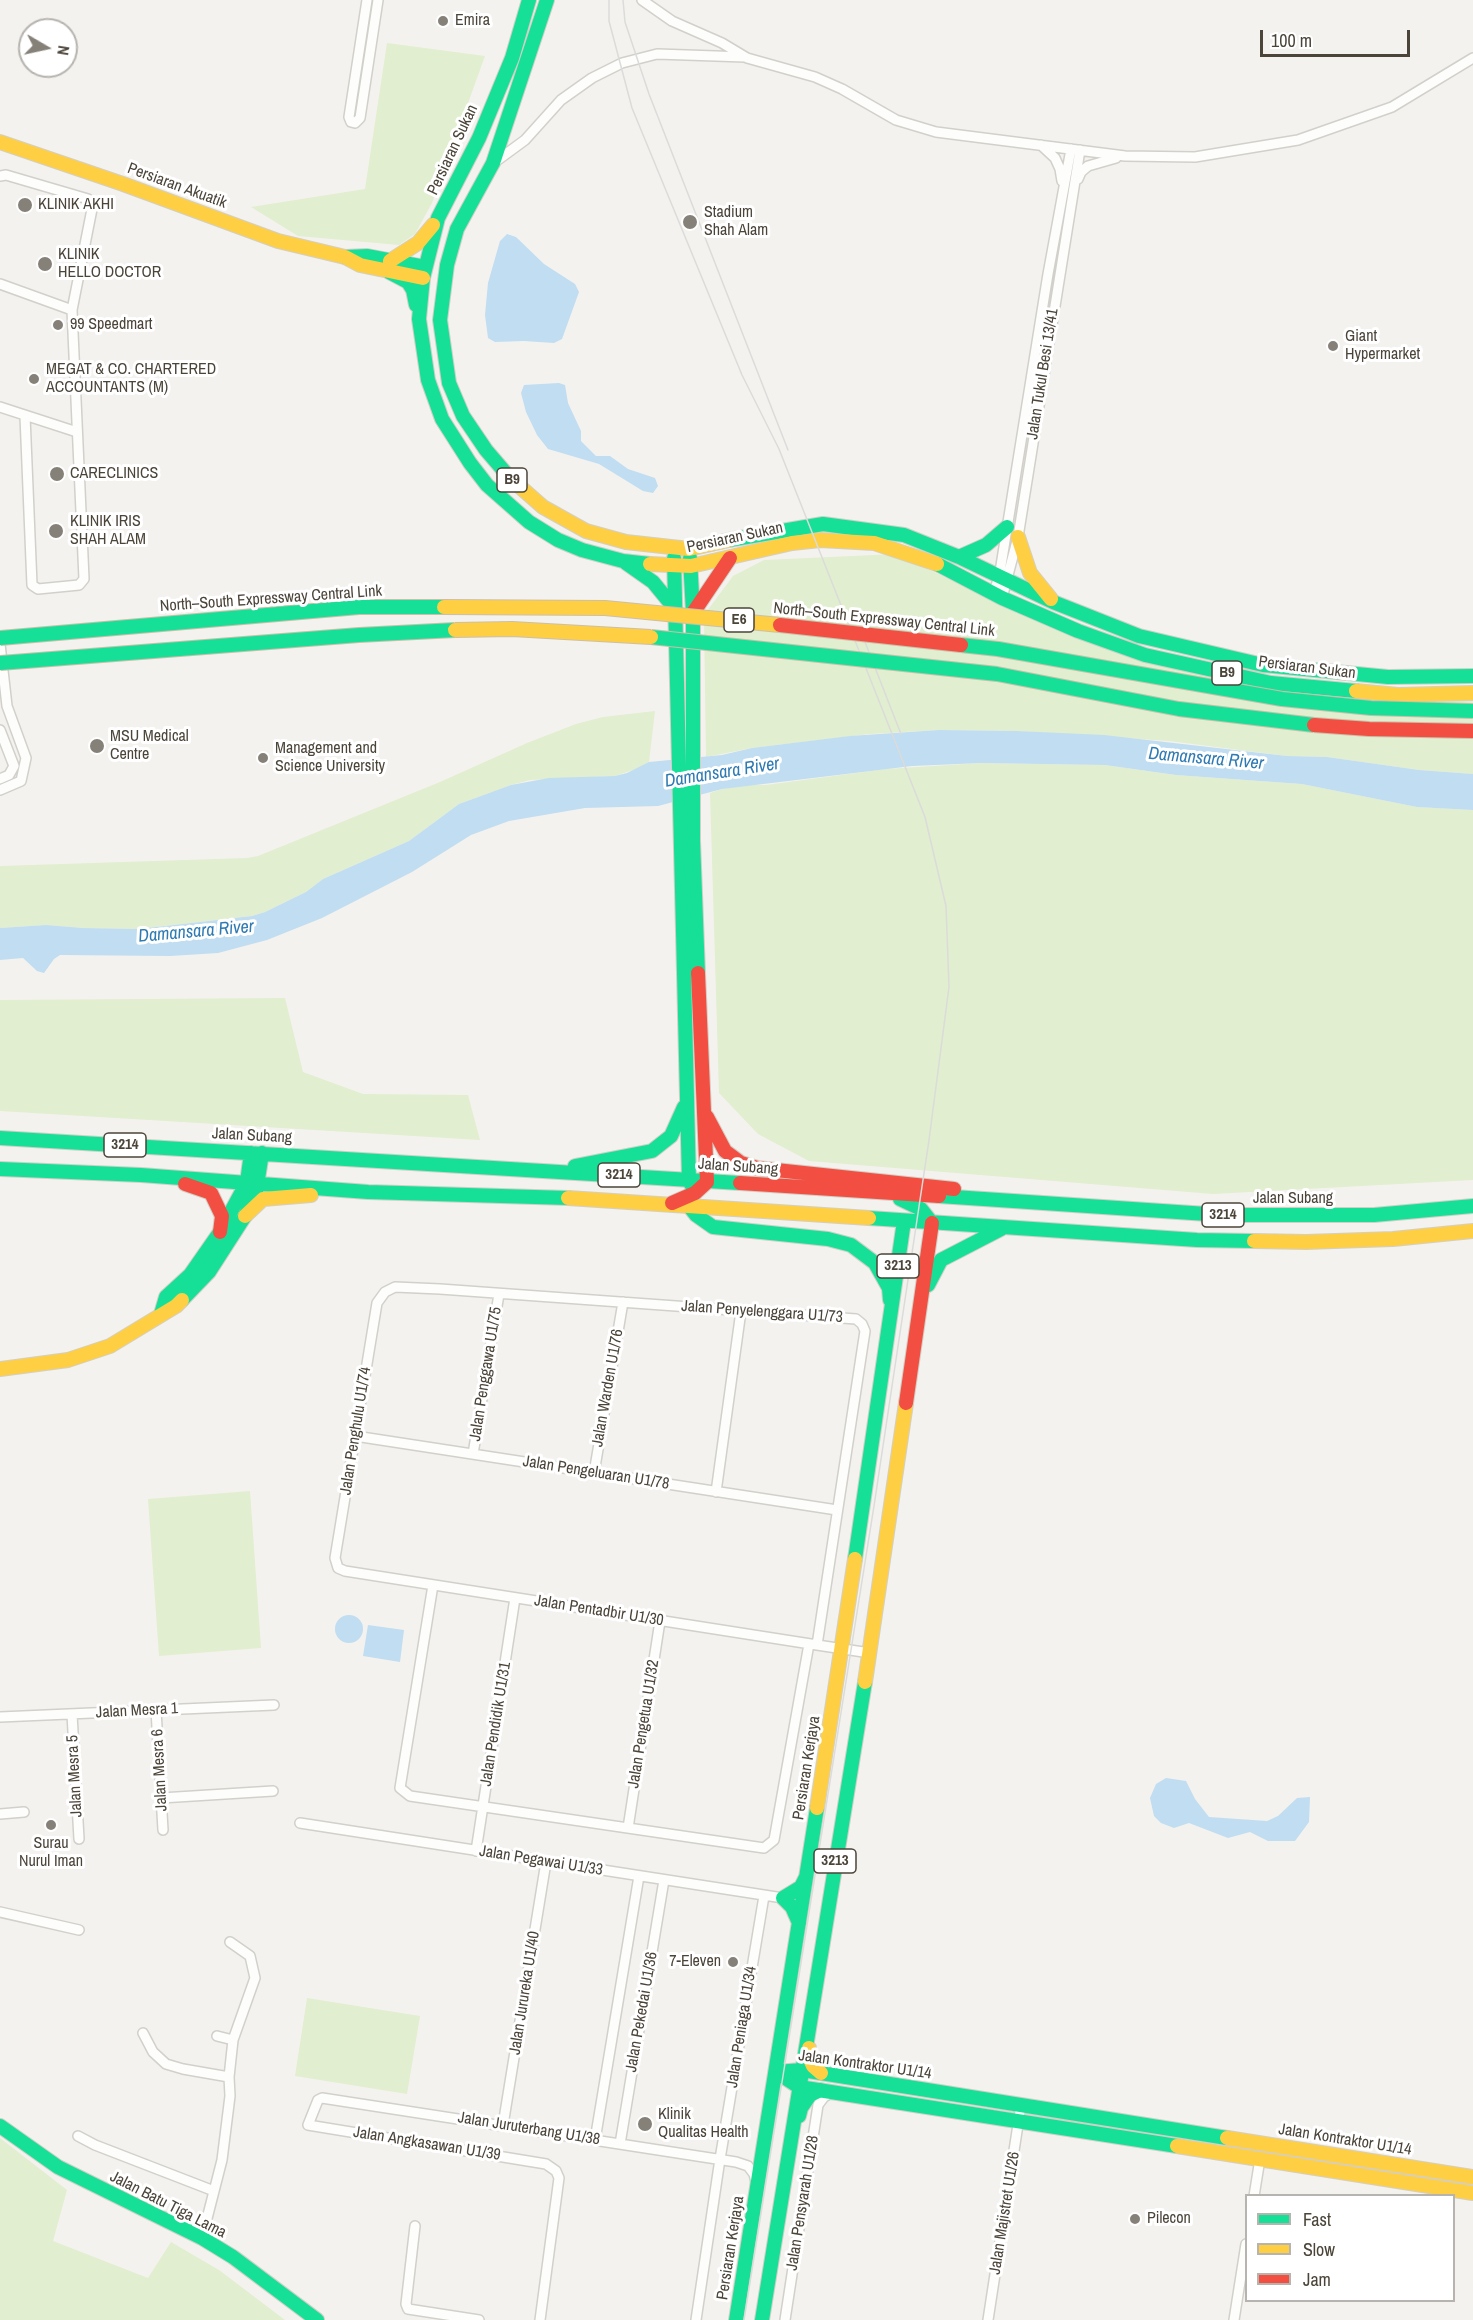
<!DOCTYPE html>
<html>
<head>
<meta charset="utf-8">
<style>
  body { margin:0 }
  #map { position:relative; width:1473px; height:2320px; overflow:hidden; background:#f4f2ee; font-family:"Archivo Narrow",sans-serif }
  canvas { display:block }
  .legend { position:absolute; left:1245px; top:2194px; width:210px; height:108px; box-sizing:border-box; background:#fff; border:2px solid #b7b4b0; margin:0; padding:8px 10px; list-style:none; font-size:18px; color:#4b4439 }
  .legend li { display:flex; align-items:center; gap:12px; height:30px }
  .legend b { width:30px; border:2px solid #b7b4b0 }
  .north { position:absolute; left:18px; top:18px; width:60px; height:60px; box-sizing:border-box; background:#fff; border:2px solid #b7b4b0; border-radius:50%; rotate:99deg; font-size:16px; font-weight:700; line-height:24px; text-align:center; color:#4b4439 }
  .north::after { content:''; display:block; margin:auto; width:21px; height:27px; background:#868178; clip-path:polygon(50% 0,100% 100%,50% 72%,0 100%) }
  .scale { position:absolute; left:1260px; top:30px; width:150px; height:27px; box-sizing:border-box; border:3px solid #4b4439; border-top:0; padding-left:8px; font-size:18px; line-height:21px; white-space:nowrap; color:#4b4439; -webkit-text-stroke:4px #fff; paint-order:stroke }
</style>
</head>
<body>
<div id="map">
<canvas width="1473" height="2320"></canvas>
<ul class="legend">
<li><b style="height:8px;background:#16e098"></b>Fast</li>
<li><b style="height:8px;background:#ffcf43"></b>Slow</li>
<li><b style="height:8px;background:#f24e42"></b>Jam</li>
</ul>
<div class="north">N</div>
<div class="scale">100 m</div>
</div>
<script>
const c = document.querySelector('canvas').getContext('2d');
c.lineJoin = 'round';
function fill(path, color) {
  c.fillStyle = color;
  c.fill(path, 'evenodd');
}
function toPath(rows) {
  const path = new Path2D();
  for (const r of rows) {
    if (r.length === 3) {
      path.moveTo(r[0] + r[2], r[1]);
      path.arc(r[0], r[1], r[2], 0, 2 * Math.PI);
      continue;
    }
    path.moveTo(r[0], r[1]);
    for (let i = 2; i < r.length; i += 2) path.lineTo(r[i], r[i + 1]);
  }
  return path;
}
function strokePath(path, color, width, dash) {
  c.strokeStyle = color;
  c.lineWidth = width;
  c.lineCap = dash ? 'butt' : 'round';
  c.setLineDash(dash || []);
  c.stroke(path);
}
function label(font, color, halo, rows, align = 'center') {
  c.font = font + ' "Archivo Narrow",sans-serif';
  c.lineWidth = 6;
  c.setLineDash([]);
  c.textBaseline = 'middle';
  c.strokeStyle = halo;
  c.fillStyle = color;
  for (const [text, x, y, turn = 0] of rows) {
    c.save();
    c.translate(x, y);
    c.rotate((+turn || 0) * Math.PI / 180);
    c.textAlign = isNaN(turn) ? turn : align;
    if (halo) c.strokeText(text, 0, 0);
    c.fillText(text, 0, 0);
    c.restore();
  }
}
fill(toPath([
  [387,43,485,56,432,203,415,234,399,245,298,236,251,207,365,189],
  [896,554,1052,628,1129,656,1269,679,1473,696,1473,774,1419,770,1327,757,1287,756,1169,741,1017,731,939,730,870,734,752,748,706,757,704,615,733,576,764,560],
  [655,711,649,762,639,768,615,776,530,780,511,785,459,804,409,841,323,879,306,892,265,912,252,916,139,929,83,928,46,925,0,928,0,866,247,858,258,856,440,782,527,743,576,724,603,717],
  [981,763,1105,765,1176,775,1302,784,1417,807,1473,810,1473,1180,1213,1194,809,1161,758,1134,719,1093,710,793,722,789,744,785,766,785,886,769],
  [285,998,303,1072,363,1094,468,1095,480,1140,0,1111,0,1000],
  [250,1491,261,1648,159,1656,148,1499],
  [307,1998,420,2016,407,2094,295,2076],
  [0,2138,67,2190,53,2241,148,2278,171,2242,219,2270,285,2320,0,2320]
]), '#e1eecf');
fill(toPath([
  [507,234,516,237,544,264,575,284,579,292,562,339,554,343,524,341,495,342,488,338,485,315,488,283,500,241],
  [559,383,565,385,568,403,581,431,581,441,596,456,610,456,628,469,655,478,658,486,653,493,643,491,599,464,548,449,537,435,526,412,521,393,524,385],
  [939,730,1017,731,1104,735,1287,756,1327,757,1419,770,1473,774,1473,810,1417,807,1302,784,1176,775,1105,765,981,763,912,766,722,789,658,806,585,808,509,821,471,835,412,872,322,918,267,940,218,953,170,956,60,955,54,959,44,973,37,971,23,958,0,960,0,928,46,925,83,928,139,929,252,916,265,912,306,892,323,879,409,841,459,804,511,785,549,778,615,776,627,773,649,762,722,755,752,748,850,736],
  [349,1629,14],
  [368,1625,404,1630,400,1662,363,1656],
  [1166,1778,1186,1781,1195,1799,1209,1817,1267,1821,1278,1816,1297,1798,1310,1797,1309,1822,1295,1841,1268,1841,1250,1832,1228,1838,1189,1823,1174,1828,1161,1823,1154,1816,1150,1798,1156,1784]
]), '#c0ddf1');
const street = toPath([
  [367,0,349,117,351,122,355,123,360,118,378,0],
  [642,0,672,21,722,43,747,58,815,77,842,89,896,120,936,132,1125,156,1195,157,1298,140,1392,107,1473,58],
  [1041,145,1055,158,1060,169,1062,181],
  [495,162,525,140,561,100,592,78,622,63,657,54,745,57],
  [0,176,6,175,88,199,91,203,92,209,72,310,84,579,79,585,38,589,32,585,25,416],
  [1078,179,1081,172,1088,166,1116,158],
  [0,284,72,310],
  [0,407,77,432],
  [993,593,999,578,1048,274,1071,149],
  [1002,598,1018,537,1080,150],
  [0,644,7,706,26,758,21,781,0,790],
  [0,730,14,766,9,775,0,779],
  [355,1436,837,1510],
  [473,1454,499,1294],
  [594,1473,623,1302],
  [716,1492,741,1311],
  [433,1585,400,1788,410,1796,764,1848,774,1840,809,1644],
  [817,1645,865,1331,862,1324,856,1319,440,1289,395,1287,385,1292,377,1303,335,1558,338,1568,345,1571,734,1632,817,1645,870,1653],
  [156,1710,163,1830],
  [72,1714,79,1839],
  [0,1717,274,1705],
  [161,1798,273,1791],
  [0,1814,24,1812],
  [300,1823,783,1898],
  [628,1828,660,1621],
  [476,1851,515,1598],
  [0,1912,79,1930],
  [143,2033,153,2052,166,2064,183,2069,229,2077],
  [217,2036,233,2040],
  [503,2125,546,1862],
  [78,2136,95,2145,214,2191],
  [595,2140,639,1876],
  [620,2144,664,1880],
  [1254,2196,1260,2159],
  [415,2226,406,2304,408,2309,479,2320],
  [202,2238,222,2160,230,2096,229,2077,233,2040,255,1978,250,1956,230,1942],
  [540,2320,559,2178,556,2171,546,2164,308,2125,318,2100,322,2098,736,2162,748,2166,754,2174,756,2182],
  [696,2320,720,2159,764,1896],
  [785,2320,818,2105,824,2097,833,2092],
  [988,2320,1021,2105],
  [1234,2320,1246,2244]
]);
const fast = toPath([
  [529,0,512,58,479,138,438,218,423,278,419,319,428,380,442,419,470,463,487,485,529,522,558,540,582,550,623,561,650,564],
  [345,257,367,256,425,267],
  [389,272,408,282,413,290,416,305],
  [510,478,486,450,463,416,449,383,440,320,447,265,457,229,493,163,547,0],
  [729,540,823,524,904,535,959,557,1053,602,1139,636,1263,665,1388,677,1473,676],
  [959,557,986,545,1007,527],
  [674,558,689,1181,693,1187],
  [690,558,693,613,693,840,698,973],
  [626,563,653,582,676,610],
  [937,564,1002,598,1078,631,1145,655,1271,683,1356,691],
  [0,1138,740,1183],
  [575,1166,652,1151,671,1136,684,1107],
  [0,1169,141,1175,368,1192,568,1198],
  [939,1196,1222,1215,1374,1215,1473,1206],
  [900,1199,921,1209,932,1223],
  [689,1206,696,1215,713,1227,828,1239,851,1245,875,1263,889,1288,890,1300],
  [869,1218,1197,1240,1254,1241],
  [928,1285,941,1260,1001,1229],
  [182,1300,209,1272,245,1216,256,1192,262,1153],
  [161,1314,166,1297,190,1275,220,1232,247,1182,251,1153],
  [855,1559,904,1221],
  [799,1923,792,1907,783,1898,801,1887,806,1877],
  [776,2072,799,2087,1177,2146],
  [776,2072,802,2070,1227,2138],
  [799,2116,801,2108,810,2095,821,2090],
  [0,2126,58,2167,202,2238,233,2257,317,2320],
  [736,2320,817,1808],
  [762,2320,865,1682]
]);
const slow = toPath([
  [0,142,123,184,278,241,345,257,360,265,423,278],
  [390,261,418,243,433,225],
  [510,478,543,507,586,531,626,542,689,549,729,540],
  [1018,537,1030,573,1051,599],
  [650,564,691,566,792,543,820,540,874,543,937,564],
  [1356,691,1398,695,1473,693],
  [568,1198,869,1218],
  [245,1216,263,1199,311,1195],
  [1254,1241,1306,1242,1393,1239,1473,1231],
  [0,1369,68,1360,110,1346,176,1306,182,1300],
  [865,1682,906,1403],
  [817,1808,855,1559],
  [809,2048,809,2057,813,2066,821,2073],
  [1227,2138,1473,2177],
  [1177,2146,1473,2193]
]);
const jam = toPath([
  [693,613,730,558],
  [707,1117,725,1151,741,1163,757,1168,954,1189],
  [740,1183,939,1196],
  [185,1184,211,1193,222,1216,220,1232],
  [672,1203,695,1193,707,1182,698,973],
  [906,1403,932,1223]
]);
strokePath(street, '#d2d0cb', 12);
strokePath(fast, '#d3cfc5', 16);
strokePath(slow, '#d3cfc5', 16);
strokePath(jam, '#d3cfc5', 16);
strokePath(street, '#fdfdfc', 9);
strokePath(fast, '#16e098', 14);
strokePath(slow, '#ffcf43', 14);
strokePath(jam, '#f24e42', 14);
strokePath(toPath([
  [609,0,609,21,632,108,742,375,779,449,925,817,946,906,949,987,929,1140,874,1506,744,2320],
  [623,0,625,22,649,94,788,450],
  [865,642,901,734]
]), '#dbdbda', 1.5);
const fastBridge = toPath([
  [651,637,997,674,1179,709,1314,725],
  [0,638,359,607,444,607],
  [961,645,998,649,1282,699,1371,708,1473,711],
  [0,663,359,635,455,630]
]);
const slowBridge = toPath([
  [444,607,605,608,780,625],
  [455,630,512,629,651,637]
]);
const jamBridge = toPath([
  [780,625,961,645],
  [1314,725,1369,729,1473,731]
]);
strokePath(fastBridge, '#ccbfa9', 16, []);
strokePath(slowBridge, '#ccbfa9', 16, []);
strokePath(jamBridge, '#ccbfa9', 16, []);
strokePath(fastBridge, '#16e098', 14);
strokePath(slowBridge, '#ffcf43', 14);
strokePath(jamBridge, '#f24e42', 14);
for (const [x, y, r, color] of [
  [443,21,6,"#868178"],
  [25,205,8,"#868178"],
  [690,222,8,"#868178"],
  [45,264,8,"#868178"],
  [58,325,6,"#868178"],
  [1333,346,6,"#868178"],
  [34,379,6,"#868178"],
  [57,474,8,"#868178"],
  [56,531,8,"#868178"],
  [97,746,8,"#868178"],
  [263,758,6,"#868178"],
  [51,1825,6,"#868178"],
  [733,1962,6,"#868178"],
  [645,2124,8,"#868178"],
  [1135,2219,6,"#868178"]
]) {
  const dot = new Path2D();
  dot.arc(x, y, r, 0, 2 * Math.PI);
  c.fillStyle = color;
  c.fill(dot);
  strokePath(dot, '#fff', 2);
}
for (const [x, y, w] of [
  [512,480,30],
  [739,620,30],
  [1227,673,30],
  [125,1145,42],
  [619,1175,42],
  [1223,1215,42],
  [898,1266,42],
  [835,1861,42]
]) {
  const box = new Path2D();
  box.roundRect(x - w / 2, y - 12, w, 24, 4.5);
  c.fillStyle = '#fff';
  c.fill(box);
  strokePath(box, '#4b4439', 1.5);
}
label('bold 15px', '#4b4439', null, [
  ["B9",512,480],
  ["E6",739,620],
  ["B9",1227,673],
  ["3214",125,1145],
  ["3214",619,1175],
  ["3214",1223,1215],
  ["3213",898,1266],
  ["3213",835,1861]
]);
label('16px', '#4b4439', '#fff', [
  ["Emira",455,21],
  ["KLINIK AKHI",38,205],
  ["Stadium",704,213],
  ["Shah Alam",704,231],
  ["KLINIK",58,255],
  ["HELLO DOCTOR",58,273],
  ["99 Speedmart",70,325],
  ["Giant",1345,337],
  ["Hypermarket",1345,355],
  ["MEGAT & CO. CHARTERED",46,370],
  ["ACCOUNTANTS (M)",46,388],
  ["CARECLINICS",70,474],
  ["KLINIK IRIS",70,522],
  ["SHAH ALAM",70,540],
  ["MSU Medical",110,737],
  ["Centre",110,755],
  ["Management and",275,749],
  ["Science University",275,767],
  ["Surau",51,1844,"center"],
  ["Nurul Iman",51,1862,"center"],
  ["7-Eleven",721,1962,"right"],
  ["Klinik",658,2115],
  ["Qualitas Health",658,2133],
  ["Pilecon",1147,2219]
], 'left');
label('16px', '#4b4439', '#fff', [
  ["Persiaran Sukan",453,150,-65],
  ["Persiaran Akuatik",177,186,20],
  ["Jalan Tukul Besi 13/41",1043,374,-81],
  ["Persiaran Sukan",735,538,-12],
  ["North–South Expressway Central Link",271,599,-4],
  ["North–South Expressway Central Link",884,620,6],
  ["Persiaran Sukan",1307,668,7],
  ["Jalan Subang",252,1136,3],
  ["Jalan Subang",738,1167,4],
  ["Jalan Subang",1293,1199],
  ["Jalan Penyelenggara U1/73",762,1312,4],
  ["Jalan Penggawa U1/75",486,1374,-81],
  ["Jalan Warden U1/76",608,1388,-80],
  ["Jalan Penghulu U1/74",356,1431,-81],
  ["Jalan Pengeluaran U1/78",596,1473,9],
  ["Jalan Pentadbir U1/30",599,1611,9],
  ["Jalan Mesra 1",137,1711,-3],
  ["Jalan Pendidik U1/31",496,1724,-81],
  ["Jalan Pengetua U1/32",644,1724,-81],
  ["Persiaran Kerjaya",807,1768,-81],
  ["Jalan Mesra 6",160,1770,-93],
  ["Jalan Mesra 5",75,1776,-93],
  ["Jalan Pegawai U1/33",541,1861,9],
  ["Jalan Jurureka U1/40",525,1993,-81],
  ["Jalan Pekedai U1/36",642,2012,-80],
  ["Jalan Peniaga U1/34",742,2027,-81],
  ["Jalan Kontraktor U1/14",865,2065,8],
  ["Jalan Juruterbang U1/38",529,2129,9],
  ["Jalan Kontraktor U1/14",1345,2140,9],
  ["Jalan Angkasawan U1/39",427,2144,9],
  ["Jalan Pensyarah U1/28",803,2203,-81],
  ["Jalan Batu Tiga Lama",168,2205,27],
  ["Jalan Majistret U1/26",1005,2213,-81],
  ["Persiaran Kerjaya",731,2248,-81]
]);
label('italic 18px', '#2e7ab2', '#fff', [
  ["Damansara River",1206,759,5],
  ["Damansara River",722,773,-9],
  ["Damansara River",196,932,-5]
]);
</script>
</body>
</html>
